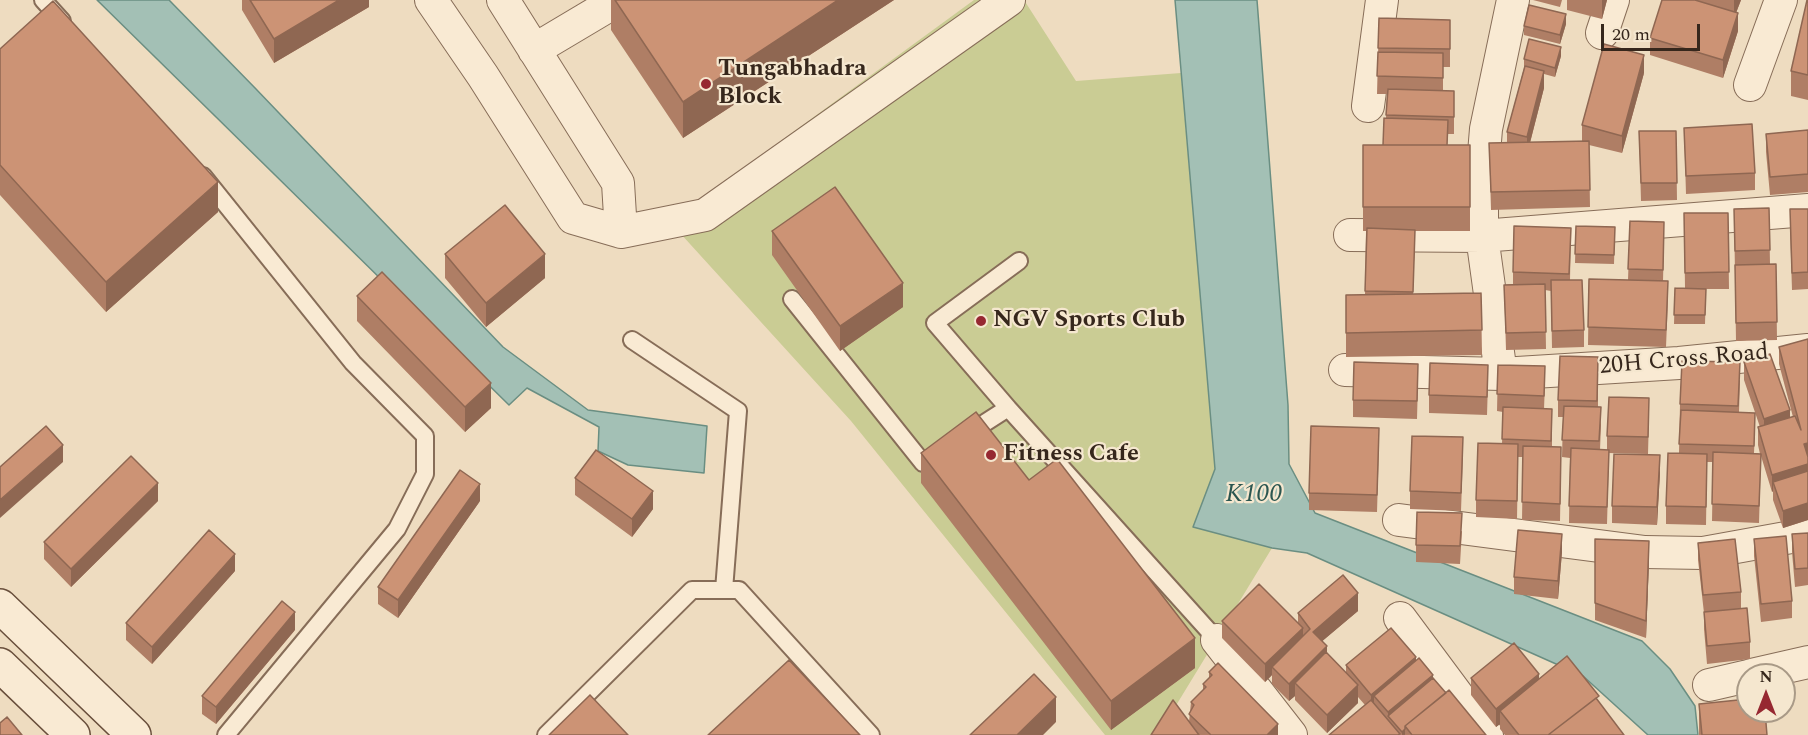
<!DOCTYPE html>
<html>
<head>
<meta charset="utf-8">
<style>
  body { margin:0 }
  #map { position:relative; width:1808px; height:735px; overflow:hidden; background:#eedcc0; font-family:Spectral,serif }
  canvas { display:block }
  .north { position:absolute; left:1736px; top:663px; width:60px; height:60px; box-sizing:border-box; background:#f5e7cf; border:2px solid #a99a87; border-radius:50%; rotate:0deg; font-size:16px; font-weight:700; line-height:24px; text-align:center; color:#36271c }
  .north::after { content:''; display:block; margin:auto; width:21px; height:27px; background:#962831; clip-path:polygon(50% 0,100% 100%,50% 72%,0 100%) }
  .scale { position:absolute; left:1601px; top:24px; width:99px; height:27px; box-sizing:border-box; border:3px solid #36271c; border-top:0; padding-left:8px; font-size:18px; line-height:21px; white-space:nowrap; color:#36271c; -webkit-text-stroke:4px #f5e7cf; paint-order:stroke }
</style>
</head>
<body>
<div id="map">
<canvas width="1808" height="735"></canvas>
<div class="north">N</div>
<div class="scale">20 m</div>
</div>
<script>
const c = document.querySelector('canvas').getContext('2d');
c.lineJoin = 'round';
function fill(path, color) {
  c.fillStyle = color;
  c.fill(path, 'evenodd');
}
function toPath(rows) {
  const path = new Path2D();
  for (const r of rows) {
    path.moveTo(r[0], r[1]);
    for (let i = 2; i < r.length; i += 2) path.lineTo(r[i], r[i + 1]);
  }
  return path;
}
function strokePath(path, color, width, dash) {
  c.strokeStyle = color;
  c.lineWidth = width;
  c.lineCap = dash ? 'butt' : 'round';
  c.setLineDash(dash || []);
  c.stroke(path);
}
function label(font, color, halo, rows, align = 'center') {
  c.font = font + ' Spectral,serif';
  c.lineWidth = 4.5;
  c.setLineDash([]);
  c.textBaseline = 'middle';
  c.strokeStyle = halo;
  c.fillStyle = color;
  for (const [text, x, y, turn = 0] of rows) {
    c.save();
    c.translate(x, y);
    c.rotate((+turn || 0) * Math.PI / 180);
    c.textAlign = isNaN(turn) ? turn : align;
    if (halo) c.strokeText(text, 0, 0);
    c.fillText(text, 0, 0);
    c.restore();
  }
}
fill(toPath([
  [974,0,1024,0,1076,81,1181,73,1215,469,1193,527,1272,548,1158,735,1105,735,851,421,670,222]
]), '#cacc94');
const water = toPath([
  [97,0,169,0,256,89,503,347,588,410,707,426,704,473,628,465,598,451,599,427,527,388,509,405,97,0],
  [1175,0,1257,0,1288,405,1289,464,1315,513,1642,641,1670,669,1695,706,1698,735,1648,735,1583,676,1307,553,1272,548,1193,527,1215,469,1175,0]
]);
fill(water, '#a3c0b5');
strokePath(water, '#6a8e82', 1.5);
const service = toPath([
  [43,0,62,21],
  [203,176,353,363,425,436,425,474,397,529,226,735],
  [792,299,923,463,940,453],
  [632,340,738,411,724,590],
  [1008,408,935,323,1019,261],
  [966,435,1008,408,1217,640],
  [546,735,692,590,739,590,871,735]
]);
const minor = toPath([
  [431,0,483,76,573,218,621,232,705,215,1009,0],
  [503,0,618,183,621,232],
  [1513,0,1486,129,1482,178,1482,236,1808,210],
  [1602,33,1613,0],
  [534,50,613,3],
  [1750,85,1781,0],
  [1368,106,1382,0],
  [1350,235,1482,236,1501,374],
  [1345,370,1501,374,1679,363,1808,350],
  [1399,520,1645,552,1703,553,1808,534],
  [1400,618,1487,735],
  [1217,640,1291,735],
  [1751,675,1808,662],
  [1709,685,1748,676]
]);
const secondary = toPath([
  [0,606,134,735],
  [0,665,73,735]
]);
strokePath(service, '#876d58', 20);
strokePath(minor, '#876d58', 34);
strokePath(secondary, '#684e3b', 36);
strokePath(service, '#f9ead3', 16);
strokePath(minor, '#f9ead3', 32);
strokePath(secondary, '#f9ead3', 33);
fill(toPath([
  [242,0,369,0,369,7,274,63,242,10],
  [611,0,894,0,683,138,611,30],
  [1533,0,1562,0,1560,7],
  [1567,0,1607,0,1602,19,1567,10],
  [1662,0,1741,0,1736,13,1738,31,1723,78,1650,55,1650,38],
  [1808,0,1808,100,1791,96,1791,71],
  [1379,18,1450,20,1450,67,1443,67,1443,91,1454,91,1454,134,1448,134,1447,145,1470,145,1470,231,1415,231,1413,294,1481,293,1482,355,1346,357,1346,295,1365,295,1366,231,1363,231,1363,145,1383,145,1386,118,1387,94,1377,94],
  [1566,24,1560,44,1524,35,1524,26],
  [0,49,218,212,106,312,0,195],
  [1561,56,1555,77,1544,74,1544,88,1530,143,1582,141,1582,125,1644,73,1622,153,1589,145,1590,207,1491,210,1489,143,1507,143,1507,132,1524,68,1524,59],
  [1684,128,1755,173,1755,190,1686,194],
  [1808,130,1808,192,1770,195,1766,152,1766,134],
  [1639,131,1676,131,1677,200,1641,201],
  [1769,208,1770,264,1776,264,1777,340,1736,341,1734,209],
  [1808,209,1808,289,1792,290,1790,227],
  [1684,213,1728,213,1729,289,1706,289,1705,324,1674,324,1675,288,1685,288],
  [1630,221,1664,240,1663,281,1668,299,1666,347,1588,345,1589,279,1628,280],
  [1576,226,1615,227,1614,264,1575,263],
  [1571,228,1570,280,1584,330,1584,347,1552,348,1551,291,1545,290,1546,349,1506,350,1504,285,1513,284,1513,272],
  [772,231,903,307,840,351,772,255],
  [445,254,545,278,486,327,445,278],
  [357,296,491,408,465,432,357,321],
  [1808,339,1808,520,1783,528,1773,500,1773,491,1772,492,1761,456,1759,523,1712,521,1713,462,1707,462,1706,525,1666,524,1666,506,1679,453,1680,404,1740,380,1739,412,1755,430,1754,453,1760,454,1758,445,1758,427,1760,427,1744,380,1744,362,1790,418,1793,417,1779,364,1779,347],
  [1598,357,1598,407,1601,425,1600,450,1607,450,1607,436,1649,416,1648,454,1609,453,1607,524,1569,523,1570,458,1562,457,1563,417,1558,417,1558,400],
  [1498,365,1545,383,1544,409,1552,426,1552,447,1561,465,1560,521,1522,520,1523,457,1518,457,1517,519,1476,517,1476,500,1502,444,1503,412,1497,411],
  [1418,381,1417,419,1353,417,1353,400],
  [1488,382,1487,415,1429,413,1429,395],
  [1379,445,1377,512,1309,510,1309,493],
  [921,453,1029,480,1195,668,1111,730,921,483],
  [1463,454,1461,511,1410,509,1410,491],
  [1660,472,1657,525,1612,523,1612,506],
  [575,478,653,509,632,537,575,495],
  [158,501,71,587,44,559,44,542],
  [480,501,398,618,378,604,378,587],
  [1462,531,1460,564,1416,562,1416,545],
  [1808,533,1808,585,1795,587,1792,552,1792,534],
  [1595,539,1649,559,1646,638,1595,620],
  [1754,539,1792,601,1792,618,1761,622,1754,556],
  [1698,543,1741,592,1741,609,1750,642,1750,659,1707,664,1704,629,1704,613,1698,560],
  [1562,552,1558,599,1514,594,1514,577],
  [235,571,152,664,126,640,126,623],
  [1358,611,1322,641,1327,654,1346,673,1346,665,1416,661,1486,735,1329,735,1365,705,1358,697,1358,703,1327,733,1295,700,1295,696,1289,701,1272,684,1272,675,1265,682,1222,638,1222,621,1298,623,1298,613],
  [295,630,216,724,202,714,202,696],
  [1209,672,1278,735,1151,735,1189,722,1191,702,1203,690,1203,684,1209,678],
  [1471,678,1539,679,1599,703,1624,735,1505,735,1500,729,1500,724,1496,727,1471,695],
  [1699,704,1767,735,1699,735]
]), '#af7e65');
fill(toPath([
  [339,0,369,0,369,7,274,63,274,39],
  [838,0,894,0,683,138,683,102],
  [1602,0,1607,0,1602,19],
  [1734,0,1741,0,1734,18],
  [1738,13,1738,31,1723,78,1723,60],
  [1566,14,1566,24,1560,44,1560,35],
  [1561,47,1561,56,1555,77,1555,68],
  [1644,55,1644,73,1622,153,1622,136],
  [1544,71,1544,88,1527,154,1527,137],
  [218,182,218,212,106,312,106,282],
  [545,254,545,278,486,327,486,303],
  [903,283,903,307,840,351,840,326],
  [491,383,491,408,465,432,465,407],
  [1790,410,1790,428,1764,437,1764,419],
  [1808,443,1808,460,1804,444],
  [63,445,63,462,0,518,0,500],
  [1660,455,1660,472,1657,525,1657,507],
  [1808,464,1808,482,1773,482,1773,491,1772,492,1772,475],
  [158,483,158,501,71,587,71,569],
  [480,484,480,501,398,618,398,600],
  [653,491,653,509,632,537,632,519],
  [1808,503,1808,520,1783,528,1783,511],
  [1562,534,1562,552,1558,599,1558,581],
  [1649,541,1649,559,1646,638,1646,621],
  [235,554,235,571,152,664,152,647],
  [1358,593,1358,611,1313,649,1313,632],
  [295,612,295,630,216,724,216,707],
  [1303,628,1303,645,1272,667,1272,675,1265,682,1265,664],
  [1195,638,1195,668,1111,730,1111,701],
  [1327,646,1327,664,1295,683,1295,696,1289,701,1289,684],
  [1416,657,1416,675,1374,696,1374,710,1371,712,1371,695],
  [1539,674,1539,691,1500,711,1500,724,1496,727,1496,709],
  [1433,675,1433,692,1388,716,1388,712],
  [1358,685,1358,703,1327,733,1327,715],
  [1056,697,1056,722,1043,735,1017,735],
  [1278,724,1278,735,1267,735],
  [1405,729,1405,735,1402,735,1402,732]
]), '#8f6752');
const building = toPath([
  [250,0,339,0,274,39,250,0],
  [615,0,838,0,683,102,615,0],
  [1662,0,1695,0,1738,13,1723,60,1650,38,1662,0],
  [1807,0,1808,0,1808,75,1791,71,1807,0],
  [53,1,218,182,106,282,0,165,0,49,53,1],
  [1529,5,1566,14,1560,35,1524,26,1529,5],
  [1379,18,1450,20,1450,49,1378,48,1379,18],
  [1529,39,1561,47,1555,68,1524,59,1529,39],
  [1604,44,1644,55,1622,136,1582,125,1604,44],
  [1378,52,1443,53,1443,78,1377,76,1378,52],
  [1525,66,1544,71,1527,137,1507,132,1525,66],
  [1388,89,1454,91,1454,117,1386,115,1388,89],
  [1384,118,1448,120,1447,145,1383,145,1384,118],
  [1752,124,1755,173,1686,176,1684,128,1752,124],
  [1808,130,1808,174,1770,177,1766,134,1808,130],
  [1639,131,1676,131,1677,183,1641,183,1639,131],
  [1589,141,1590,190,1491,192,1489,143,1589,141],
  [1363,145,1470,145,1470,207,1363,207,1363,145],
  [835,187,903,283,840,326,772,231,835,187],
  [505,205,545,254,486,303,445,254,505,205],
  [1769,208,1770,250,1735,251,1734,209,1769,208],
  [1790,209,1808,209,1808,272,1792,273,1790,209],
  [1684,213,1728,213,1729,272,1685,273,1684,213],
  [1630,221,1664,222,1663,270,1628,269,1630,221],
  [1514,226,1571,228,1569,274,1513,272,1514,226],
  [1576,226,1615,227,1614,255,1575,254,1576,226],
  [1367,228,1415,230,1413,292,1365,291,1367,228],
  [1776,264,1777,322,1736,323,1735,265,1776,264],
  [382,272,491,383,465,407,357,296,382,272],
  [1589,279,1668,281,1666,330,1588,327,1589,279],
  [1551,280,1582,280,1584,330,1552,331,1551,280],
  [1545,284,1546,332,1506,333,1504,285,1545,284],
  [1675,288,1706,289,1705,315,1674,315,1675,288],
  [1481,293,1482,330,1346,333,1346,295,1481,293],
  [1808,339,1808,443,1804,444,1808,457,1808,464,1772,475,1758,427,1795,416,1801,430,1779,347,1808,339],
  [1770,354,1790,410,1764,419,1744,362,1770,354],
  [1560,356,1598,357,1597,401,1558,400,1560,356],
  [1682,361,1740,362,1738,406,1680,404,1682,361],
  [1354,362,1418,364,1417,401,1353,400,1354,362],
  [1430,363,1488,365,1487,397,1429,395,1430,363],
  [1498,365,1545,366,1544,396,1497,394,1498,365],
  [1609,397,1649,398,1648,437,1607,436,1609,397],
  [1564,406,1601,407,1599,441,1562,440,1564,406],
  [1503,407,1552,409,1551,441,1502,439,1503,407],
  [1681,410,1755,413,1754,446,1679,444,1681,410],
  [976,412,1029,480,1057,459,1195,638,1111,701,921,453,976,412],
  [46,426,63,445,0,500,0,467,46,426],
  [1311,426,1379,428,1377,495,1309,493,1311,426],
  [1412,436,1463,437,1461,493,1410,491,1412,436],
  [1478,443,1518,444,1517,501,1476,500,1478,443],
  [1523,446,1561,447,1560,504,1522,502,1523,446],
  [1571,448,1609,450,1607,507,1569,506,1571,448],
  [596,450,653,491,632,519,575,478,596,450],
  [1713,452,1761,454,1759,506,1712,504,1713,452],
  [1668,453,1707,454,1706,507,1666,506,1668,453],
  [1614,454,1660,455,1657,507,1612,506,1614,454],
  [131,456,158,483,71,569,44,542,131,456],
  [460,470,480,484,398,600,378,587,460,470],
  [1808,471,1808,503,1783,511,1773,482,1808,471],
  [1417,512,1462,513,1460,546,1416,545,1417,512],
  [209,530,235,554,152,647,126,623,209,530],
  [1518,530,1562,534,1558,581,1514,577,1518,530],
  [1808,533,1808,568,1795,569,1792,534,1808,533],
  [1786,536,1792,601,1761,604,1754,539,1786,536],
  [1595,539,1649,541,1646,621,1595,603,1595,539],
  [1735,539,1741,592,1703,595,1698,543,1735,539],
  [1343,575,1358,593,1313,632,1327,646,1289,684,1272,667,1310,629,1298,613,1343,575],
  [1259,584,1303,628,1265,664,1222,621,1259,584],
  [282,601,295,612,216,707,202,696,282,601],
  [1747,608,1750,642,1707,646,1704,612,1747,608],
  [1391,628,1416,657,1371,695,1346,665,1391,628],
  [1514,643,1539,674,1496,709,1471,678,1514,643],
  [1326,652,1358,685,1327,715,1295,683,1326,652],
  [1567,656,1599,696,1548,735,1519,735,1500,711,1567,656],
  [1419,658,1433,675,1388,712,1374,696,1419,658],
  [789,660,860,735,708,735,789,660],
  [1218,663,1278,724,1267,735,1211,735,1189,714,1194,705,1191,702,1206,687,1203,684,1212,675,1209,672,1218,663],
  [1034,674,1056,697,1017,735,970,735,1034,674],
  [1433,678,1446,693,1405,726,1405,729,1402,732,1388,716,1433,678],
  [1449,690,1486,735,1412,735,1405,726,1449,690],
  [590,695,628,735,549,735,590,695],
  [1596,698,1624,735,1548,735,1596,698],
  [1748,699,1748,711,1765,711,1767,735,1702,735,1699,704,1748,699],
  [1173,700,1199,735,1151,735,1173,700],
  [1371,700,1400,734,1398,735,1329,735,1371,700],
  [7,717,22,735,0,735,0,723,7,717]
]);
fill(building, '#cc9375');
strokePath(building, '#8f6752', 1.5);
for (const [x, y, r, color] of [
  [706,84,6,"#962831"],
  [981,321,6,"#962831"],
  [991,455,6,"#962831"]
]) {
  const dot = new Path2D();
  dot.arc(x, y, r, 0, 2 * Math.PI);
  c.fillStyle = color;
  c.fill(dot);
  strokePath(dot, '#f5e7cf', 2);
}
label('bold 24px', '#36271c', '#f5e7cf', [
  ["Tungabhadra",718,70],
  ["Block",718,98],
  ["NGV Sports Club",993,321],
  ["Fitness Cafe",1003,455]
], 'left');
label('24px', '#36271c', '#f5e7cf', [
  ["20H Cross Road",1684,361,-5]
]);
label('italic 26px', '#2b5650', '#f5e7cf', [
  ["K100",1254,496]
]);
</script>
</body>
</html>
